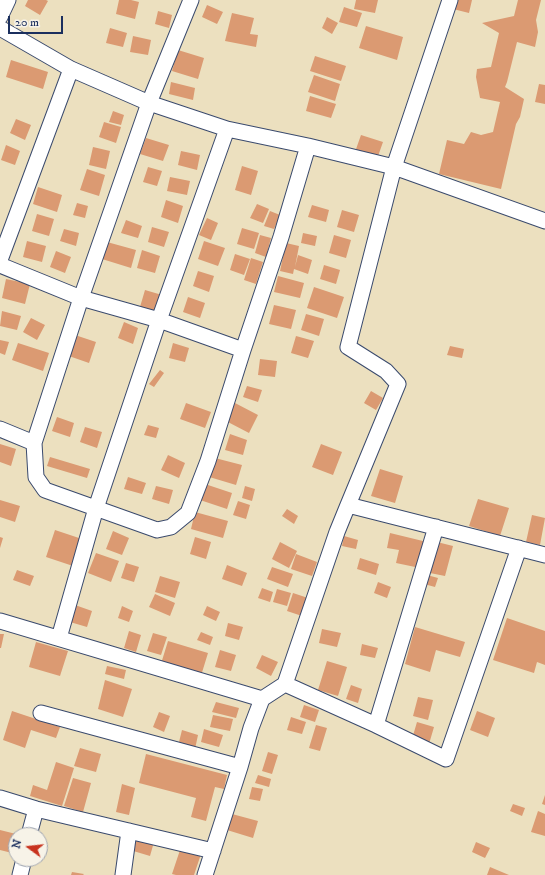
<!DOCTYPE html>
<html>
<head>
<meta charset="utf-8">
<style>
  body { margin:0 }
  #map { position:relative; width:545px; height:875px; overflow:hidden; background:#ece0bf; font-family:"IM FELL DW Pica",serif }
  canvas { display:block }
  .north { position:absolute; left:8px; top:827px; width:40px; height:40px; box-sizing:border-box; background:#f7f3e8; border:1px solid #9fa5b1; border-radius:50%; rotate:285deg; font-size:11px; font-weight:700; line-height:16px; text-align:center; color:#1b2f5e }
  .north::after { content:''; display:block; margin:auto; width:14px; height:18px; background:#c8321e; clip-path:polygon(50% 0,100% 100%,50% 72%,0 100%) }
  .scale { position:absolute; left:8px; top:16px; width:55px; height:18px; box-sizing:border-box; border:2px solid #1b2f5e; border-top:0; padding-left:5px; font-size:12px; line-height:14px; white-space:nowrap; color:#1b2f5e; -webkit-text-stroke:3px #f7f3e8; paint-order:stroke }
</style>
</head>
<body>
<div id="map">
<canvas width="545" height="875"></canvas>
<div class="north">N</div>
<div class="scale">20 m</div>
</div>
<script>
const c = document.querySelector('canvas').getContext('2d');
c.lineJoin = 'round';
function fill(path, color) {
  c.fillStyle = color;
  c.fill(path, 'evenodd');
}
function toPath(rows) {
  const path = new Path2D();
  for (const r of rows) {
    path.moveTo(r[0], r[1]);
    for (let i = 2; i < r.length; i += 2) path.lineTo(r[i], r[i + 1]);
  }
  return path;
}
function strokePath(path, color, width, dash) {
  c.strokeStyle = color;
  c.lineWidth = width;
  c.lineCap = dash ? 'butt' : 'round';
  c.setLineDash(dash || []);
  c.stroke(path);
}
fill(toPath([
  [28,0,46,0,48,1,40,15,25,6],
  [119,0,131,0,139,2,135,19,116,14],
  [356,0,378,0,375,13,354,9],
  [455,0,472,0,469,13,453,9],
  [518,0,541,0,536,20,538,32,535,47,517,42,507,82,505,87,524,99,520,117,516,124,501,189,439,174,447,140,464,144,471,132,481,135,493,132,500,102,480,98,476,77,477,69,491,67,499,33,482,23,514,16],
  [207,5,223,12,217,24,202,17],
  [344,7,362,13,357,27,339,22],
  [158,11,172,15,169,28,155,24],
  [232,13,254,18,250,34,258,35,256,47,225,41],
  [327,17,338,23,332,34,322,28],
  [366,26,403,37,397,60,359,48],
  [110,28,127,33,123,47,106,43],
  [133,36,151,40,148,55,130,52],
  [178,50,204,58,198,79,172,71],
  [315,56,346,66,341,81,310,71],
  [11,60,48,72,43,89,6,77],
  [314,75,340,84,335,101,308,92],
  [171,82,195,88,193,100,169,94],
  [539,84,545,85,545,104,535,102],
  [310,96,336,104,331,118,306,111],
  [113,111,124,115,121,125,109,122],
  [16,119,31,125,25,140,10,133],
  [104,122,121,127,116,143,99,137],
  [361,135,383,142,377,159,355,152],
  [146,138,169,145,163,161,140,154],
  [6,145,20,151,15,165,1,160],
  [93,147,110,151,106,169,89,165],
  [181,151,200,155,197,170,178,165],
  [242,166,258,171,251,195,235,190],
  [148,167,162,171,157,186,143,182],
  [87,169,105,175,99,196,80,190],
  [170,177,190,181,187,195,167,191],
  [38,187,62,195,57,212,33,204],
  [166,200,183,206,178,223,161,217],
  [77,203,88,206,85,218,73,215],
  [257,204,269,209,263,223,250,218],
  [312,205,329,210,326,222,308,217],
  [342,210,359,215,354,232,337,227],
  [270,211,280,215,274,229,264,226],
  [37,214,54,219,49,236,32,231],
  [207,218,218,223,211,240,199,235],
  [126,220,142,226,138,238,121,233],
  [152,227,169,232,164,247,148,242],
  [242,228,259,233,254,249,237,244],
  [64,229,79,233,76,246,60,241],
  [303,233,317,236,315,246,301,243],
  [260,235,271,238,266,257,255,253],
  [334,235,351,240,346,258,329,253],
  [27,241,46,246,42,262,23,257],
  [204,241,225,248,218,266,198,259],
  [107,242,136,250,131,268,102,259],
  [286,243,299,246,295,267,298,255,312,260,308,274,294,269,293,274,280,271],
  [142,250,160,256,155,273,137,268],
  [56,251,71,257,65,273,50,267],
  [235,254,250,259,244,275,230,270],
  [251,258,263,262,256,284,244,280],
  [324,265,340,270,336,284,320,279],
  [198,271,214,276,209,292,193,286],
  [278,276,304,283,300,298,274,292],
  [6,279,30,284,25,304,2,298],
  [314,287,344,297,337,318,307,308],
  [145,290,162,295,157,312,140,307],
  [188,297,205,303,200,318,183,312],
  [274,305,296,310,291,329,269,324],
  [2,311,21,316,17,330,0,326],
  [306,314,324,319,319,336,301,330],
  [31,318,45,325,37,340,23,332],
  [124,322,138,328,133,344,118,338],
  [72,334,96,342,89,363,66,355],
  [296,336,314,341,308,358,291,353],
  [0,340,9,342,5,355,0,353],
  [18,343,49,353,43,371,12,360],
  [173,343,189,348,185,362,169,358],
  [450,346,464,349,462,358,447,355],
  [260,359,277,361,275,377,258,375],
  [160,370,164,373,154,387,149,384],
  [247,386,262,390,258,402,243,397],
  [371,391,383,398,376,410,364,403],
  [186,403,211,412,205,428,180,419],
  [235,403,258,415,249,433,226,421],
  [57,417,74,423,70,437,52,431],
  [148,425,159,428,156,438,144,435],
  [85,427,102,432,97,448,80,442],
  [230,434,247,440,243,455,225,450],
  [0,444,16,449,11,466,0,462],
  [321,444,342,452,333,475,312,467],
  [168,455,185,463,179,478,161,470],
  [50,457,90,469,87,478,47,466],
  [211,457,242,465,236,485,206,476],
  [380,469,403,476,395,503,371,496],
  [128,477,146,483,142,494,124,489],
  [205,484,232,493,227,509,200,500],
  [156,486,173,490,169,504,152,499],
  [245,486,255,489,252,501,242,498],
  [478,499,509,508,500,536,469,526],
  [0,500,20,506,15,522,0,517],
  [238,501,250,505,246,519,233,515],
  [287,509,298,516,294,524,282,516],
  [195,512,228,521,223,538,191,529],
  [532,515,545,518,540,545,526,542],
  [55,530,82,539,73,566,46,557],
  [113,531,129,538,122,555,106,549],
  [390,533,427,542,420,568,396,563,399,550,387,548],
  [344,536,358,540,356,549,342,546],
  [0,537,3,538,0,548],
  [195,537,211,542,206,559,190,554],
  [433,541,453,546,445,576,425,572],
  [280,542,297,551,289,568,272,559],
  [96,553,119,561,111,582,88,573],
  [296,554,317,562,312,576,291,569],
  [360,558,379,564,376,575,357,569],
  [126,563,139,567,134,582,121,578],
  [227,565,247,573,242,586,222,579],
  [272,567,293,574,288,587,267,579],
  [17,570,34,576,30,586,13,580],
  [427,575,438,578,435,587,424,584],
  [160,576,180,582,175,598,155,592],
  [378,582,391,587,387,598,374,593],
  [262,588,273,592,270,602,258,598],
  [277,589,291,593,287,606,273,602],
  [293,593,308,598,302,616,287,611],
  [155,594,175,603,170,616,149,607],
  [75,605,92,611,87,627,70,622],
  [122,606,133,611,129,622,118,618],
  [207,606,220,612,216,621,203,615],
  [507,618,545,631,545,665,537,662,534,673,493,660],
  [228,623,243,627,239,640,225,636],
  [415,627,465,642,460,657,436,650,430,672,405,664],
  [322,629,341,633,337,647,319,643],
  [129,631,141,635,136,652,124,648],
  [201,632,213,637,210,645,197,640],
  [153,633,167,637,161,655,147,651],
  [0,634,4,634,1,648,0,648],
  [168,641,208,653,200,679,160,667],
  [36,642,68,651,60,676,29,667],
  [362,644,378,648,375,658,360,655],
  [220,650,236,655,231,671,215,667],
  [262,655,278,662,271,676,256,668],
  [327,661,347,667,338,696,318,690],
  [107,666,126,670,124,679,105,674],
  [105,680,132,689,123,717,98,709],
  [351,685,362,689,358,703,346,699],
  [418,697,433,700,428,720,413,716],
  [216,702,239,708,236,718,212,712],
  [304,705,319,710,315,722,300,717],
  [12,711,60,727,56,738,31,730,25,748,3,740],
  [477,711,495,718,488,737,470,730],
  [159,712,170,716,164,732,153,727],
  [213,715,233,719,230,731,210,727],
  [291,717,306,722,302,734,287,730],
  [417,722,434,727,429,744,412,739],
  [316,725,327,728,320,751,309,748],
  [204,729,223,735,219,747,201,742],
  [182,730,198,735,195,749,178,746],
  [80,748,101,754,96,772,74,766],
  [268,752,278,755,272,774,262,771],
  [146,754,227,775,224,789,215,787,206,821,191,817,196,798,139,783],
  [56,762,74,768,62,806,30,796,33,785,47,790],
  [258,775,271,779,269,787,255,783],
  [73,778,91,783,83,812,64,806],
  [122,784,135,788,129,815,116,812],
  [252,787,263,789,260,801,249,799],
  [545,795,545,805,542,804],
  [513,804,525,808,522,816,510,811],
  [538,811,545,814,545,836,531,832],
  [232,814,258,821,253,838,227,830],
  [0,830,16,834,16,854,0,850],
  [134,836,154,842,150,856,130,850],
  [476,842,490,848,485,858,472,852],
  [181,847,201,854,194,875,176,875,172,874],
  [490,867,509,875,487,875],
  [72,872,84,874,83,875,71,875]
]), '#db9a72');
const minor = toPath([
  [0,17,8,0],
  [0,28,71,69,149,103,227,129,308,146,394,167,545,221],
  [0,260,71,69],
  [0,265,81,298,159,320,243,350],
  [0,429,34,443,81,298,149,103,191,0],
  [34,443,36,477,45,490,157,530,171,527,188,513,208,461,243,350,281,237,308,146],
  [348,505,398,384,386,371,348,347,394,167,450,0],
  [0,621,262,699],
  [59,638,96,508,159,320,227,129],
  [285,684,376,725,446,759,519,548],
  [41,713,240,767],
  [376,725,436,527],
  [0,798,36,809,213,851],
  [29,835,36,809],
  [20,875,24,859],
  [123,875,129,831],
  [205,875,240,767,251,728,262,699,285,684,337,532,348,505,545,555]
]);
strokePath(minor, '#3a4a6d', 17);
strokePath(minor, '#fff', 15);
</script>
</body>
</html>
